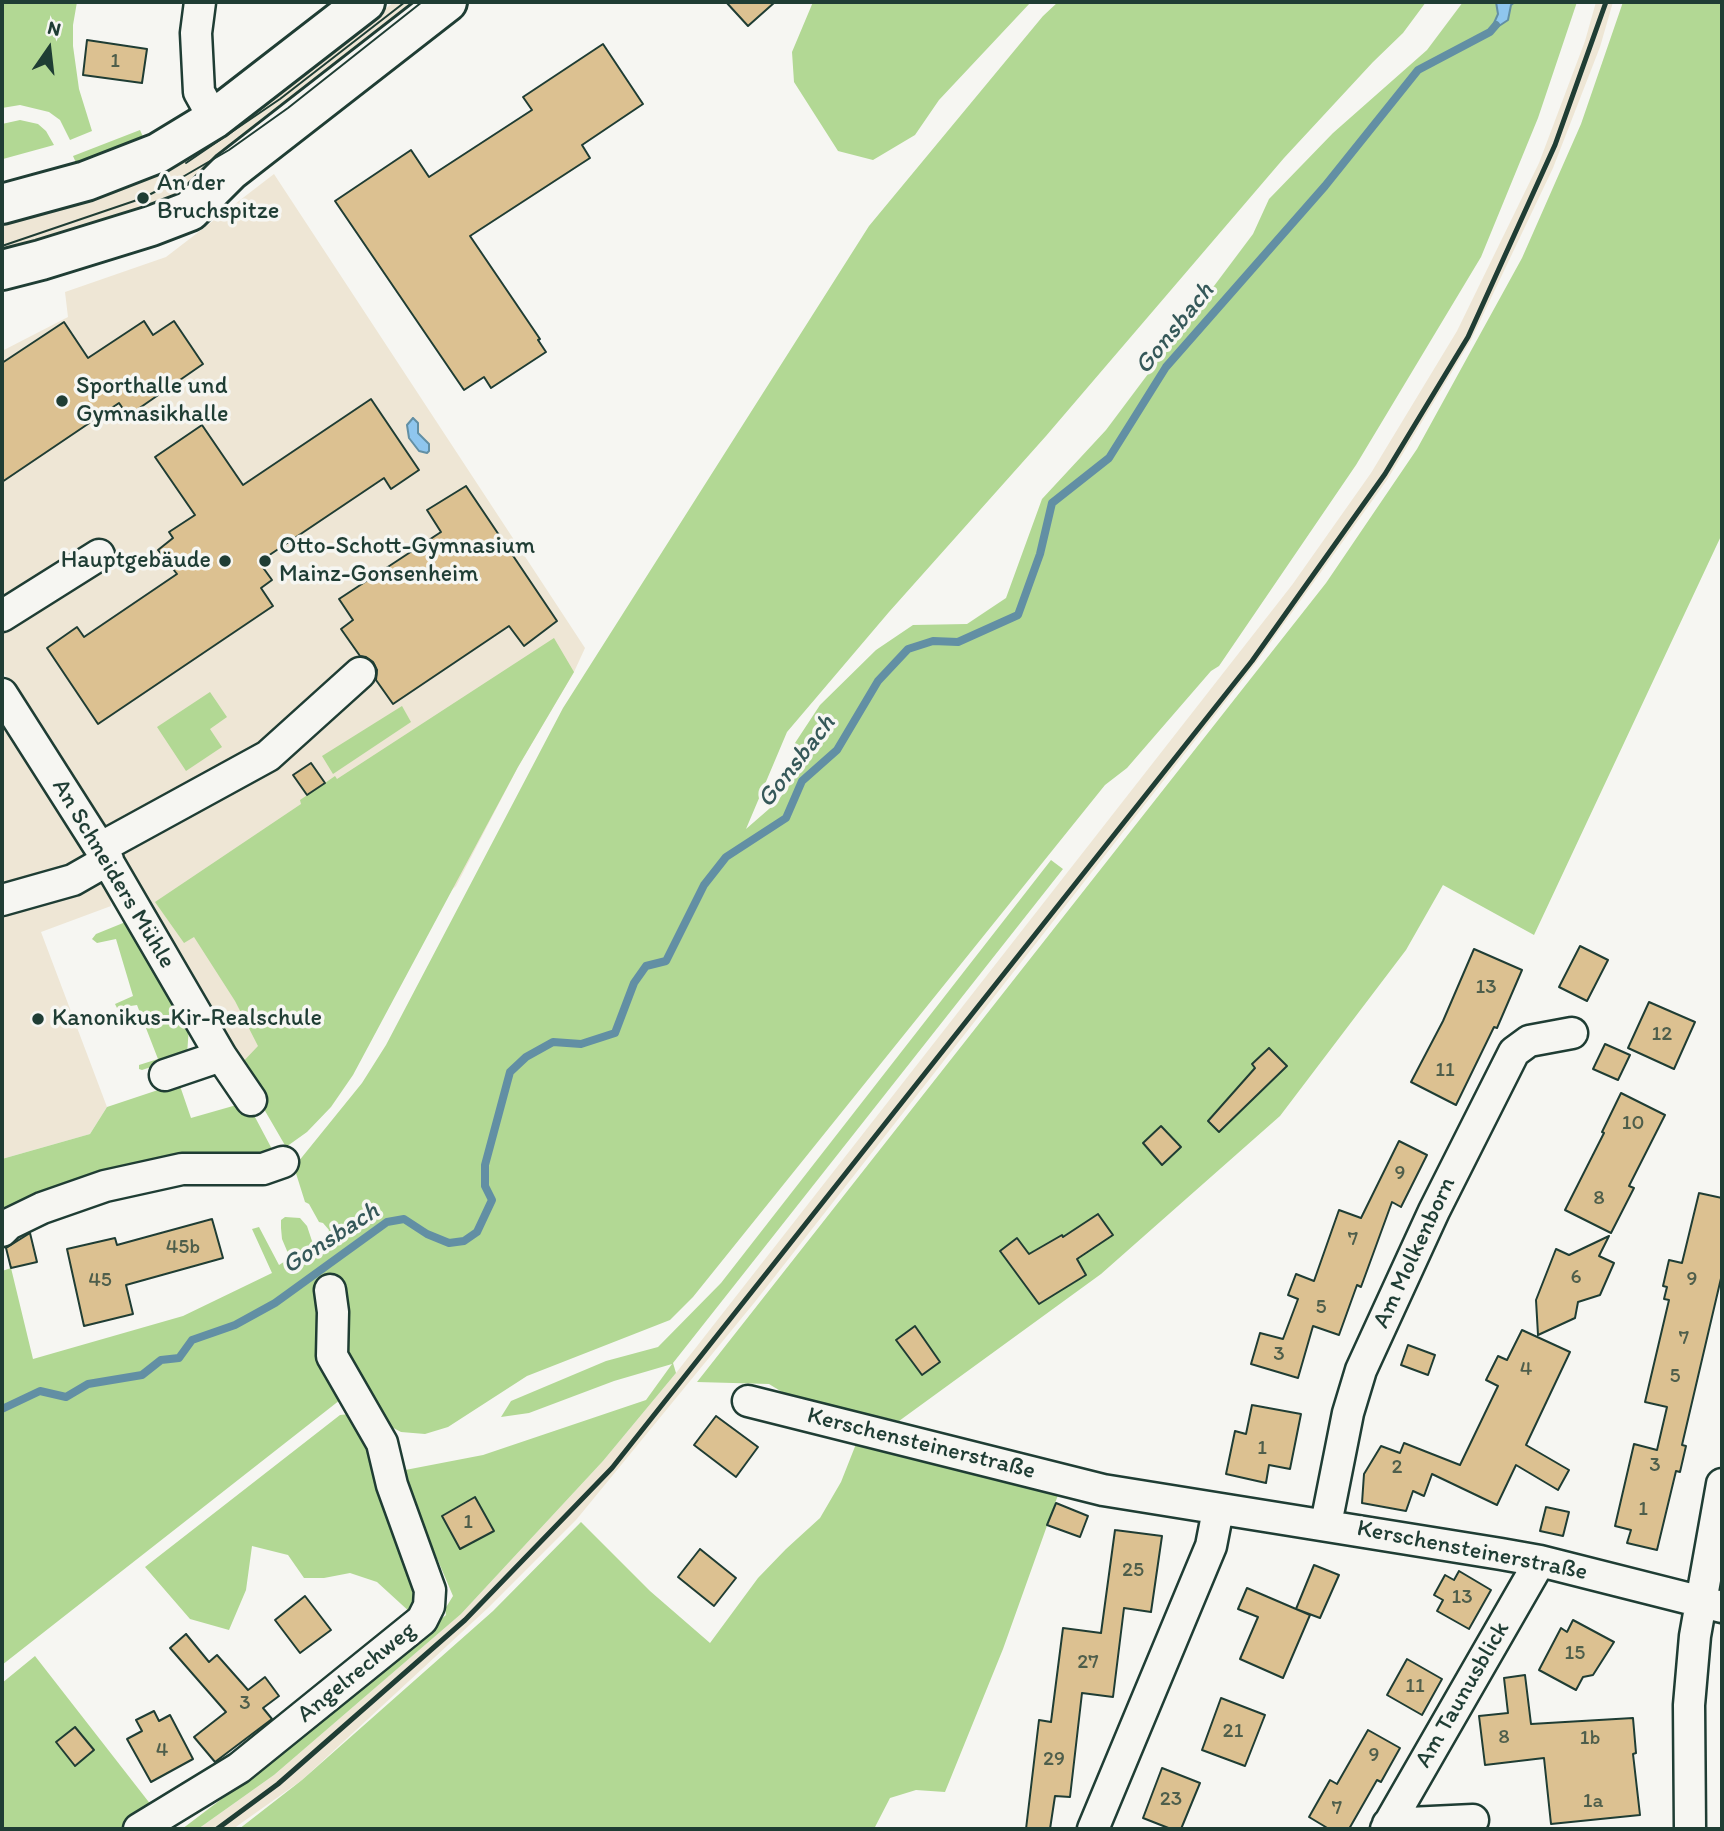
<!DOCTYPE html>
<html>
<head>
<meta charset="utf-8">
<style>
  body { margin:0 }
  #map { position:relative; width:1724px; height:1831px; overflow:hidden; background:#f6f6f2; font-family:Itim,sans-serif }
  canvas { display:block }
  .frame { position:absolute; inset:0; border:4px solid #1f3d34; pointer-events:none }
  .north { position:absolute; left:14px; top:14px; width:70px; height:70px; -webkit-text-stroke:5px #f6f6f2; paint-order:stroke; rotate:14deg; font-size:19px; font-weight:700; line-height:28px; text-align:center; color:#1f3d34 }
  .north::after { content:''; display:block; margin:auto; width:24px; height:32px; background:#1f3d34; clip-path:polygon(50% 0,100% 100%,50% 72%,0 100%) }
</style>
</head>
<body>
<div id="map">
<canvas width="1724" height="1831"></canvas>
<div class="frame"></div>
<div class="north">N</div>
</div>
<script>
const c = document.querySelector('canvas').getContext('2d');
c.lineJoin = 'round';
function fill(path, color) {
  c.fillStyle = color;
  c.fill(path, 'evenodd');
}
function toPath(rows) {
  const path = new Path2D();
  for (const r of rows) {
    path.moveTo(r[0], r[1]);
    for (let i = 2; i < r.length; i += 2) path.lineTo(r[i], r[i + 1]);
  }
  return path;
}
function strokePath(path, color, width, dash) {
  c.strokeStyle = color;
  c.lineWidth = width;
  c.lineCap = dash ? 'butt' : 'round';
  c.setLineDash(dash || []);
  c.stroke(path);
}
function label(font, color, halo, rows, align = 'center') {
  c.font = font + ' Itim,sans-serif';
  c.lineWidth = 7;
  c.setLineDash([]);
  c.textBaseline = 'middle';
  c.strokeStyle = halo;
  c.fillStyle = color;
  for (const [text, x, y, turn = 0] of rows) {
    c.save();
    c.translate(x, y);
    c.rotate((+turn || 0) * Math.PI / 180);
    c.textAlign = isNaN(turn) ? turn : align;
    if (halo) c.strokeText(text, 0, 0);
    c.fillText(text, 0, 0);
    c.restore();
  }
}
fill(toPath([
  [394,2,430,2,176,198,2,262,2,218,331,52],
  [1596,2,1613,2,1600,47,1553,168,1471,340,1387,480,1255,664,754,1303,576,1520,488,1608,302,1780,233,1829,198,1829,274,1775,461,1614,603,1461,676,1373,1292,585,1371,473,1457,331,1539,163,1585,41],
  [274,174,585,648,574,672,518,767,456,886,253,1083,2,670,2,351,68,317,65,292,166,257],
  [2,722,110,896,111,906,41,932,107,1107,90,1134,2,1159]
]), '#eee6d5');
fill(toPath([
  [2,2,77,2,73,25,73,46,79,89,92,131,70,140,60,120,49,112,20,105,2,108],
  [813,2,1031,2,939,100,915,135,873,160,838,151,794,82,792,52],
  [1058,2,1426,2,1403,33,1373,62,1284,158,1046,436,889,612,787,732,746,829,777,802,794,779,795,743,820,705,876,650,913,625,967,624,1006,598,1042,499,1106,430,1253,234,1269,199,1333,133,1427,50,1463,2,1496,2,1498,13,1491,31,1508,20,1511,5,1515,2,1577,2,1538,118,1481,257,1356,465,1219,666,1211,671,1127,768,1105,785,693,1297,670,1320,527,1376,448,1427,425,1434,401,1432,340,1400,2,1665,2,1271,11,1268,33,1359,183,1316,272,1273,252,1229,259,1227,279,1265,290,1258,282,1239,281,1228,281,1220,285,1217,300,1218,307,1226,313,1244,325,1242,329,1230,323,1223,319,1222,309,1204,305,1202,294,1167,362,1083,386,1045,563,708,869,226,1043,16],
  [1623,2,1722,2,1722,534,1534,935,1443,885,1406,950,1280,1116,1101,1274,899,1421,787,1395,769,1384,697,1382,1326,583,1417,449,1522,258,1581,124],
  [20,120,38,124,46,131,54,145,3,159,2,124],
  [140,130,148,148,77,165,73,156],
  [554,638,574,672,518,767,353,1075,331,1107,307,1132,286,1147,239,1066,258,1046,235,1001,194,937,184,943,155,902,301,804,300,800,325,783,335,776,337,779],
  [210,692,227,717,210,729,222,747,186,771,157,727],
  [402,706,411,722,333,774,322,756],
  [1051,860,1063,869,673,1363,676,1373,603,1461,461,1614,274,1775,198,1829,182,1829,294,1744,299,1736,446,1615,445,1609,453,1596,400,1471,483,1455,646,1400,672,1364,614,1381,529,1413,501,1417,511,1401,606,1361,658,1347,721,1283],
  [128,921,189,1026,187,1055,142,1070,139,1069,139,1065,158,1059,137,1005,117,1008,115,1004,133,996,116,939,97,943,92,939,96,934],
  [179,1083,191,1118,247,1102,273,1151,272,1157,2,1212,2,1159,90,1134,107,1107],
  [350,1414,361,1419,420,1579,412,1614,377,1582,350,1573,324,1578,304,1578,288,1555,252,1546,246,1590,229,1630,190,1619,145,1567,340,1415],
  [856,1444,1058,1495,1003,1649,945,1792,916,1790,890,1798,874,1829,239,1829,302,1780,493,1611,581,1522,650,1591,710,1643,758,1578,786,1549,820,1518,841,1482],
  [35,1656,155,1810,123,1829,2,1829,2,1683]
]), '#b2d894');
const water = toPath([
  [1496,2,1515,2,1511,5,1508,20,1490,32,1498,14,1496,2],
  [413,418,418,423,418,433,429,444,429,451,427,453,419,451,409,438,407,425,413,418]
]);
fill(water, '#8fc6ee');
strokePath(water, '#628fa4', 2);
strokePath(toPath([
  [2,1409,40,1391,66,1397,88,1384,142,1375,161,1360,179,1358,192,1340,235,1325,275,1303,387,1222,404,1219,427,1234,449,1243,464,1241,477,1232,492,1200,485,1186,485,1165,510,1072,526,1057,553,1042,581,1044,615,1033,634,983,646,966,666,961,704,885,726,857,786,818,802,781,837,750,878,681,908,649,933,641,958,642,1018,615,1040,554,1052,503,1109,458,1166,367,1325,186,1418,70,1490,32,1496,25]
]), '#628fa4', 8);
const building = toPath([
  [726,2,775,2,748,26,726,2],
  [87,40,147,49,142,83,83,75,87,40],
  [603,44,643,104,582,145,590,158,470,236,540,339,538,340,546,352,491,388,484,377,464,390,335,201,411,150,429,177,532,110,523,97,603,44],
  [144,321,153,335,174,321,203,364,128,416,119,403,2,482,2,363,64,322,88,358,144,321],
  [371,399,419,470,391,489,384,478,259,562,272,580,261,588,273,606,98,724,47,648,77,627,84,637,177,574,158,550,173,538,169,532,195,515,155,457,202,425,243,485,371,399],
  [466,486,557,621,524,646,509,626,393,704,376,680,377,670,373,662,366,657,360,656,341,629,353,620,339,599,441,532,427,510,466,486],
  [311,763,325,783,307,795,293,775,311,763],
  [1580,946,1608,960,1587,1001,1559,987,1580,946],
  [1474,949,1522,970,1497,1028,1494,1027,1456,1105,1411,1082,1443,1021,1474,949],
  [1649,1002,1695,1022,1674,1069,1628,1048,1649,1002],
  [1605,1044,1630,1055,1618,1080,1593,1069,1605,1044],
  [1269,1048,1287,1066,1219,1132,1208,1121,1255,1068,1252,1064,1269,1048],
  [1621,1093,1665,1115,1629,1186,1634,1188,1611,1233,1565,1210,1604,1133,1602,1132,1621,1093],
  [1161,1126,1181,1147,1162,1165,1143,1143,1161,1126],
  [1399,1141,1427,1155,1401,1207,1392,1202,1361,1287,1357,1285,1339,1335,1313,1326,1298,1378,1251,1364,1260,1333,1283,1339,1298,1299,1288,1295,1296,1274,1314,1281,1339,1210,1361,1218,1399,1141],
  [1699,1193,1722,1198,1722,1274,1682,1445,1686,1446,1680,1472,1676,1471,1657,1550,1627,1543,1631,1530,1615,1526,1634,1444,1657,1450,1667,1407,1645,1402,1669,1300,1664,1299,1667,1287,1663,1286,1669,1260,1682,1263,1699,1193],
  [1098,1214,1113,1235,1077,1259,1086,1275,1039,1304,1000,1251,1017,1238,1029,1254,1062,1235,1063,1237,1098,1214],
  [212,1219,223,1258,126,1285,133,1314,84,1326,67,1249,115,1238,117,1245,212,1219],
  [30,1233,37,1262,11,1268,6,1248,30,1233],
  [1609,1236,1599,1256,1614,1263,1600,1295,1578,1302,1575,1318,1538,1335,1536,1300,1556,1249,1569,1255,1609,1236],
  [915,1326,940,1362,922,1375,896,1340,915,1326],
  [1522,1330,1570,1352,1526,1445,1569,1470,1558,1490,1516,1465,1497,1505,1432,1474,1424,1496,1413,1491,1406,1511,1362,1503,1364,1474,1381,1446,1400,1453,1404,1443,1460,1465,1498,1386,1486,1380,1498,1356,1507,1360,1522,1330],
  [1408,1345,1435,1355,1428,1375,1401,1365,1408,1345],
  [1252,1405,1301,1414,1290,1469,1269,1465,1266,1483,1226,1474,1235,1431,1246,1434,1252,1405],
  [716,1416,758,1447,736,1477,694,1445,716,1416],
  [475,1497,494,1531,460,1549,442,1516,475,1497],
  [1056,1503,1088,1516,1080,1537,1047,1525,1056,1503],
  [1546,1507,1569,1512,1563,1536,1540,1531,1546,1507],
  [1115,1530,1162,1536,1151,1612,1124,1608,1113,1697,1082,1693,1070,1797,1055,1796,1050,1829,1026,1829,1039,1720,1051,1722,1063,1628,1101,1633,1115,1530],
  [700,1549,736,1578,714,1606,678,1577,700,1549],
  [1314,1565,1339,1575,1320,1618,1296,1609,1314,1565],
  [1459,1571,1491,1590,1469,1629,1437,1611,1443,1600,1434,1595,1445,1575,1454,1580,1459,1571],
  [1247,1588,1310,1615,1283,1678,1240,1659,1258,1617,1238,1609,1247,1588],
  [305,1596,331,1630,300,1653,275,1620,305,1596],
  [1573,1620,1614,1642,1593,1675,1583,1677,1576,1690,1539,1670,1561,1628,1567,1632,1573,1620],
  [186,1634,209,1662,217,1655,248,1690,265,1677,279,1696,263,1708,272,1719,215,1762,194,1737,226,1712,170,1648,186,1634],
  [1407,1659,1442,1679,1422,1715,1387,1695,1407,1659],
  [1525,1675,1531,1724,1633,1718,1636,1753,1633,1754,1640,1815,1551,1824,1544,1758,1485,1765,1479,1716,1508,1713,1504,1678,1525,1675],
  [1221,1698,1265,1715,1245,1766,1202,1750,1221,1698],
  [154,1711,159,1721,170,1715,193,1759,151,1782,127,1739,142,1731,136,1720,154,1711],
  [75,1727,94,1750,75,1766,56,1742,75,1727],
  [1368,1730,1400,1748,1381,1782,1377,1780,1349,1829,1329,1829,1309,1817,1330,1780,1337,1784,1368,1730],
  [1162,1768,1200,1783,1181,1829,1171,1829,1143,1818,1162,1768]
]);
fill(building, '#dcc191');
strokePath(building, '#1f3d34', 2);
const minor = toPath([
  [200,2,196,33,199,92,214,119],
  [2,616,99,555],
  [2,694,100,848,221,1056,251,1100],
  [100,848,268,756,360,673],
  [2,900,73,880,108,860],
  [165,1075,221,1056],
  [2,1231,9,1224,42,1208,105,1186,182,1169,263,1169,283,1162],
  [748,1401,1103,1490,1501,1554,1540,1561,1722,1607],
  [1326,1524,1348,1413,1361,1370,1434,1211,1514,1052,1529,1041,1572,1033],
  [1388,1824,1473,1820],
  [139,1829,239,1768,422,1620,429,1606,430,1590,392,1485,382,1443,332,1356,333,1312,330,1290],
  [1093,1829,1211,1546,1218,1510],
  [1386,1829,1540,1561],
  [1690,1829,1689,1705,1695,1636,1722,1484]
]);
const major = toPath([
  [2,204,86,181,158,153,214,119,365,2],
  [2,270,41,260,151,226,190,211,230,171,447,2]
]);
strokePath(minor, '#1f3d34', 35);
strokePath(major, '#1f3d34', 44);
strokePath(minor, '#f6f6f2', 30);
strokePath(major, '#f6f6f2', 38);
strokePath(toPath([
  [186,163,280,99,405,2],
  [2,246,143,198,174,182,229,150,288,108,422,2]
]), '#1f3d34', 2);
strokePath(toPath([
  [217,1829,278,1784,465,1620,612,1468,1252,661,1385,474,1468,337,1555,145,1606,2]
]), '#1f3d34', 5);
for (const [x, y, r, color] of [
  [143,198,7,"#1f3d34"],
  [62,401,7,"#1f3d34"],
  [225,561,7,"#1f3d34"],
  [265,561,7,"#1f3d34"],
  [38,1019,7,"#1f3d34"]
]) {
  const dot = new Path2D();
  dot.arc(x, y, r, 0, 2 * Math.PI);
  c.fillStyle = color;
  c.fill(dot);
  strokePath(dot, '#f6f6f2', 2.5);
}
label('21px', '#4e5e4b', null, [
  ["1",115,62],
  ["13",1486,988],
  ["12",1662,1035],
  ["11",1445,1071],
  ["10",1633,1124],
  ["9",1400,1174],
  ["8",1599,1199],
  ["7",1353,1240],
  ["45b",183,1248],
  ["6",1576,1278],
  ["9",1692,1280],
  ["45",100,1281],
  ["5",1321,1308],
  ["7",1684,1339],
  ["3",1279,1355],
  ["4",1526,1370],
  ["5",1675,1377],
  ["1",1262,1449],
  ["3",1655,1466],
  ["2",1397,1468],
  ["1",1643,1510],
  ["1",468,1523],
  ["25",1133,1571],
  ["13",1462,1598],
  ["15",1575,1654],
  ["27",1088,1663],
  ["11",1415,1687],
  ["3",245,1704],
  ["21",1233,1732],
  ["8",1504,1738],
  ["1b",1590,1739],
  ["4",162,1751],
  ["9",1374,1756],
  ["29",1054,1760],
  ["23",1171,1800],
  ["1a",1593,1802],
  ["7",1337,1809]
]);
label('24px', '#1f3d34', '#f6f6f2', [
  ["An der",157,184],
  ["Bruchspitze",157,212],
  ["Sporthalle und",76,387],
  ["Gymnasikhalle",76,415],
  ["Otto-Schott-Gymnasium",279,547],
  ["Mainz-Gonsenheim",279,575],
  ["Hauptgebäude",211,561,"right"],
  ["Kanonikus-Kir-Realschule",52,1019]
], 'left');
label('24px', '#1f3d34', '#f6f6f2', [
  ["An Schneiders Mühle",113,874,59],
  ["Am Molkenborn",1415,1253,-65],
  ["Kerschensteinerstraße",921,1444,14],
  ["Kerschensteinerstraße",1472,1551,11],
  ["Angelrechweg",357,1673,-39],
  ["Am Taunusblick",1463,1695,-60]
]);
label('italic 26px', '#355859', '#f6f6f2', [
  ["Gonsbach",1175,329,-51],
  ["Gonsbach",797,762,-52],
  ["Gonsbach",331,1239,-33]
]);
</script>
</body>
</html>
